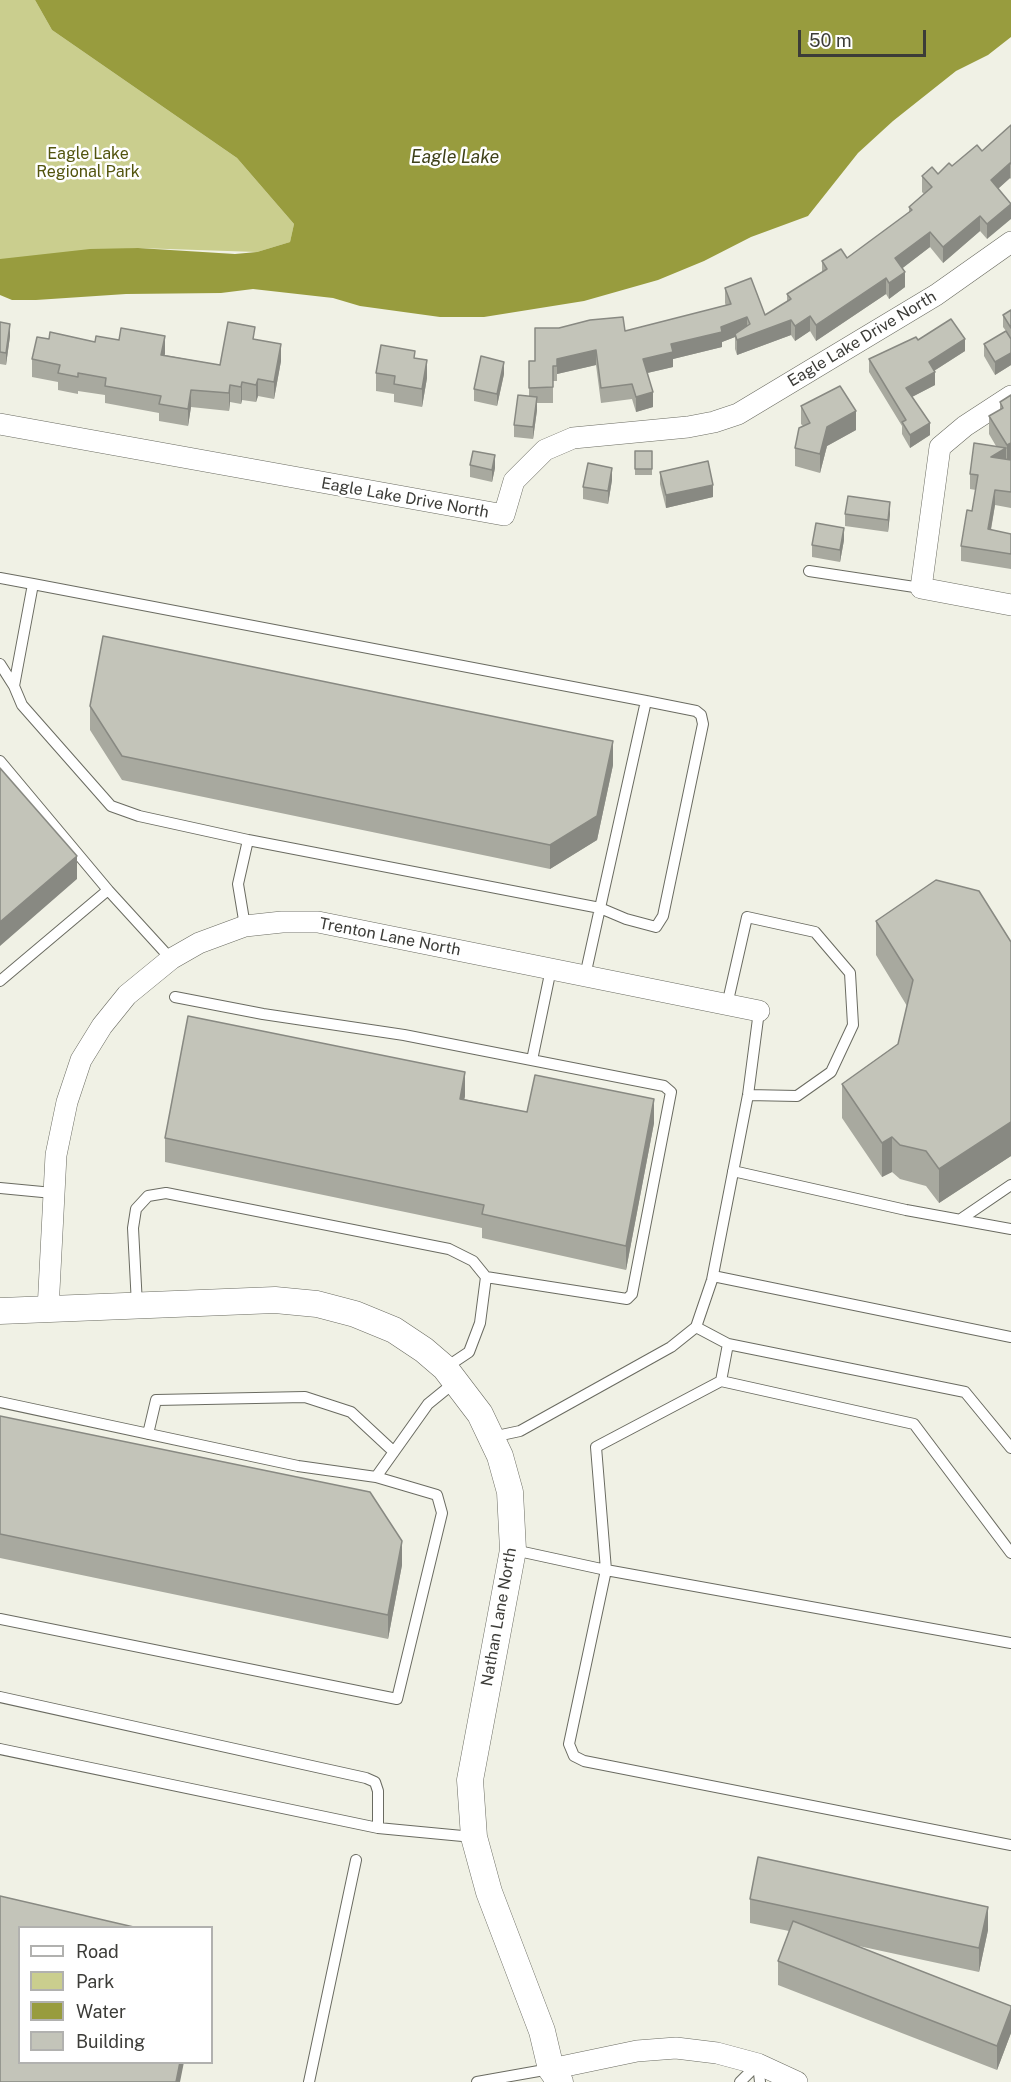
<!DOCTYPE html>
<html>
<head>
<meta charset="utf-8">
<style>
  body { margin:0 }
  #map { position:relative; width:1011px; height:2082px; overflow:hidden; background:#f0f1e5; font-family:"Public Sans",sans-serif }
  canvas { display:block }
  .legend { position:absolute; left:18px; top:1926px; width:195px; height:138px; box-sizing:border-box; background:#fff; border:2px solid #b1b1af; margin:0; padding:8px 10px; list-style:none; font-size:18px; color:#3c3c38 }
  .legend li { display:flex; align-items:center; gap:12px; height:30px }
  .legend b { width:30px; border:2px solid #b1b1af }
  .scale { position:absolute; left:798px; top:30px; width:128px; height:27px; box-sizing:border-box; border:3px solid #3c3c38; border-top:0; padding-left:8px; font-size:18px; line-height:21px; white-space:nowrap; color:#3c3c38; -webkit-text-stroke:4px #fff; paint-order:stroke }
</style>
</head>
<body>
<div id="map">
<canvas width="1011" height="2082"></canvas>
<ul class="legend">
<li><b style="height:8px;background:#fff"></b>Road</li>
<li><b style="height:16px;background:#cace8e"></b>Park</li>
<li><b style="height:16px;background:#989c3e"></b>Water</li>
<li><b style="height:16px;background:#c3c4b9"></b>Building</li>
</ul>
<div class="scale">50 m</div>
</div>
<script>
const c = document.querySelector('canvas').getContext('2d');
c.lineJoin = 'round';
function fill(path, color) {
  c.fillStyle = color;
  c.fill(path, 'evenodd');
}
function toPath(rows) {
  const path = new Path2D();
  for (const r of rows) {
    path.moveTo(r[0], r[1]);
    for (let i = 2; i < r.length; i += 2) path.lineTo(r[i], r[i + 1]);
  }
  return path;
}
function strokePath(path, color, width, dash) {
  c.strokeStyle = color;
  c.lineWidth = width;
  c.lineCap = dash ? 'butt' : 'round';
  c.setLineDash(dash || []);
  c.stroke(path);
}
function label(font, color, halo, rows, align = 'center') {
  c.font = font + ' "Public Sans",sans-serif';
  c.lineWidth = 5;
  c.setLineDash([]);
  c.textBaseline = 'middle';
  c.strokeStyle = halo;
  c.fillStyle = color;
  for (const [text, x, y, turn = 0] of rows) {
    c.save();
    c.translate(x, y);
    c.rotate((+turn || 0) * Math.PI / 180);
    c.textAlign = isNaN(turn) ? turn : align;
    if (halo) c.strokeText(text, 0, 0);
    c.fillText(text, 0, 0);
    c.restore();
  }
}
fill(toPath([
  [0,0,35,0,52,30,237,158,294,224,290,242,257,252,138,248,0,261]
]), '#cace8e');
fill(toPath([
  [35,0,1011,0,1011,37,988,55,956,71,893,121,858,153,808,216,751,237,704,261,658,280,584,301,484,317,440,317,360,306,333,298,253,289,221,293,126,294,36,300,12,300,0,295,0,259,90,249,138,248,235,254,257,252,290,242,294,224,237,158,52,30]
]), '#989c3e');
const service = toPath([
  [809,571,921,588],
  [0,578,33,584],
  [0,664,14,686],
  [0,761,108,890,0,981],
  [108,890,171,959],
  [245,926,238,884,248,840,600,908,646,701,33,584,14,686,22,705,111,806,139,816,248,840],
  [585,976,600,908,626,919,656,927,663,916,703,724,701,715,696,711,646,701],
  [175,997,263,1014,404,1035,664,1086,671,1092,632,1294,627,1299,486,1277],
  [727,1005,747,917,815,932,850,973,853,1025,831,1072,797,1096,748,1095],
  [532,1060,551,969],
  [733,1171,906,1210,1011,1229],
  [0,1188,53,1193],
  [961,1219,1011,1185],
  [713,1276,1011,1337],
  [137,1305,133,1228,136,1209,148,1196,166,1193,449,1249,473,1261,486,1277,480,1323,469,1352,445,1368],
  [696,1327,728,1344],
  [721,1381,914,1424,1011,1553],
  [0,1402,298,1466,376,1477],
  [148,1434,156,1400,305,1397,351,1412,394,1452],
  [492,1437,520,1431,671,1347,696,1327,712,1280,748,1095,759,1011],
  [1011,1448,965,1392,728,1344,721,1381,596,1447,606,1570,569,1744,574,1756,584,1761,1011,1845],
  [514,1550,606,1570,1011,1643],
  [0,1619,397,1699,442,1513,437,1495,376,1477,428,1404,455,1382],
  [0,1697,366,1778,375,1782,378,1791,378,1828,473,1837],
  [0,1749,378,1828],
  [309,2082,356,1860],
  [477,2082,550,2069],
  [740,2082,758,2064,760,2082]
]);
const minor = toPath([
  [1011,396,965,426,940,447,921,588,1011,605],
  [0,424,504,515,514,481,545,450,573,438,688,427,714,422,738,414,936,295,1011,242],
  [48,1310,56,1155,67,1102,81,1060,102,1026,127,995,171,959,199,943,245,926,282,922,318,922,759,1011],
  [551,2069,637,2051,676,2048,717,2053,758,2064,797,2082]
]);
const tertiary = toPath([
  [0,1311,275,1300,317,1304,355,1314,394,1330,424,1350,445,1368,480,1414,500,1456,510,1492,513,1550,470,1780,474,1837,489,1892,542,2031,551,2069,560,2082]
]);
strokePath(service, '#6a6b61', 12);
strokePath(minor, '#6a6b61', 22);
strokePath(tertiary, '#6a6b61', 27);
strokePath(service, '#fff', 10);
strokePath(minor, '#fff', 21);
strokePath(tertiary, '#fff', 26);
fill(toPath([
  [1011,125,1011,179,1010,178,998,189,987,239,980,231,943,263,930,247,902,268,905,287,889,299,886,294,816,341,810,331,795,341,791,335,737,355,735,349,735,337,722,342,722,347,673,359,673,367,647,373,653,407,636,412,632,399,601,403,596,365,557,374,557,381,553,381,553,403,537,403,537,410,533,439,514,437,514,425,529,396,529,361,535,361,625,331,726,306,725,303,725,288,765,315,787,302,787,294,822,272,822,261,847,258,909,213,909,207,924,194,922,192,922,176,938,174,982,151],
  [1011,310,1011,365,995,375,984,356,984,344,1006,331,1003,327,1003,315],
  [0,322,10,336,6,365,0,364],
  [49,339,165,355,220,365,255,339,281,361,274,399,258,396,256,402,242,400,241,404,230,402,229,411,191,407,188,426,159,421,159,413,105,403,105,395,78,391,78,394,58,390,58,382,32,377,32,359],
  [918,340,965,351,934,371,935,385,912,397,930,435,910,448,902,434,902,426,869,372,869,359],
  [415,358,427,378,422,407,394,402,394,394,376,391,376,373],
  [504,374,497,406,474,401,474,389],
  [1011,395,1011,508,995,505,991,530,1011,534,1011,569,961,561,961,546,972,511,976,490,970,489,970,474,996,446,989,434,989,416,1000,410,1000,402],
  [801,406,856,430,827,446,820,473,795,466,795,448,803,426,801,424],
  [635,451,652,451,652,475,635,475],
  [470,465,495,468,492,482,470,477],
  [660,472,713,497,666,508,660,484],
  [612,480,608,504,583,499,583,487],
  [845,514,890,514,888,532,845,526],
  [844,540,840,562,812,557,812,545],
  [90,706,613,765,597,840,550,869,122,780,90,730],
  [876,921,1011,942,1011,1156,939,1203,926,1186,900,1179,892,1172,882,1177,842,1118,842,1084,898,1044,907,1006,876,955],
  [465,1096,464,1099,527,1112,654,1123,626,1270,482,1238,482,1228,165,1162,165,1138],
  [0,1416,402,1565,388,1639,0,1558],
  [750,1899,988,1930,979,1972,854,1945,1011,2006,1011,2033,997,2070,778,1985,778,1961,789,1931,750,1923]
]), '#a8a99f');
fill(toPath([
  [1010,163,1010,178,991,195,991,180],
  [1011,204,1011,219,987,239,987,224],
  [980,216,980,231,943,263,943,247],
  [930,232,930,247,895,274,895,258],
  [905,272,905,287,889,299,889,283],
  [886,278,886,294,816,341,816,325],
  [810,316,810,331,795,341,795,326],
  [747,317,747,333,735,334,735,337,722,342,722,347,673,359,673,367,643,374,643,359,671,344],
  [791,320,791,335,737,355,737,340],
  [10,324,10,336,6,365,6,353],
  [165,336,165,354,161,372,161,355],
  [965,339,965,351,929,374,929,362],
  [281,344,281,361,274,399,274,382],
  [596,350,596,365,557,374,557,359],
  [1011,353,1011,365,995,375,995,362],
  [427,360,427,378,422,407,422,389],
  [504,362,504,374,497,406,497,394],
  [935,372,935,385,906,400,906,388],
  [258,379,258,396,256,402,256,385],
  [242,382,242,400,241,404,241,387],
  [230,385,230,402,229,411,229,393],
  [191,390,191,407,188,426,188,409],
  [653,392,653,407,636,412,636,397],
  [537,397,537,410,533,439,533,427],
  [856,411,856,430,827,446,820,473,820,454,827,427],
  [930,423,930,435,910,448,910,435],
  [1011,443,1011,461,1007,463,1007,445],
  [1006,448,1006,464,991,457],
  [495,455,495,468,492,482,492,470],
  [612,468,612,480,608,504,608,491],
  [713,485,713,497,666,508,666,495],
  [995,490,995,505,988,545,988,529],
  [890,502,890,514,888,532,888,520],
  [844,528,844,540,840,562,840,550],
  [613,741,613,765,597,840,550,869,550,845],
  [77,856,77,879,0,946,0,922],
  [465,1072,465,1096,460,1122,460,1099],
  [654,1099,654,1123,626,1270,626,1246],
  [1011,1122,1011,1156,939,1203,939,1169],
  [892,1137,892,1172,882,1177,882,1143],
  [402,1541,402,1565,388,1639,388,1615],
  [988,1907,988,1930,979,1972,979,1948],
  [1011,2009,1011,2033,997,2070,997,2046],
  [180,2062,184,2062,180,2082,176,2082]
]), '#888982');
const building = toPath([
  [1011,125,1011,164,1010,163,991,180,1011,204,987,224,980,216,943,247,930,232,895,258,905,272,889,283,886,278,816,325,810,316,795,326,791,320,737,340,735,334,750,324,747,317,721,327,722,332,671,344,673,352,643,359,653,392,636,397,632,384,601,388,596,350,557,359,557,366,553,366,553,387,529,388,529,361,535,361,535,328,559,328,590,320,623,317,625,331,731,304,725,288,751,278,765,315,791,299,787,294,827,269,822,261,841,249,847,258,912,210,909,207,932,187,922,176,932,167,938,174,949,163,952,166,977,145,982,151,1011,125],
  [1011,310,1011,328,1003,315,1011,310],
  [951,319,965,339,929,362,935,372,906,388,930,423,910,435,902,422,906,420,869,359,916,337,918,340,951,319],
  [0,322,10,324,6,353,0,352,0,322],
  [228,322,255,327,253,339,281,344,274,382,258,379,256,385,242,382,241,387,230,385,229,393,191,390,188,409,159,404,161,396,105,386,106,378,78,373,78,377,58,373,60,365,32,359,37,337,49,339,50,332,95,342,96,336,119,340,121,328,165,336,161,355,220,365,228,322],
  [1006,331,1011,339,1011,353,995,362,984,344,1006,331],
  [381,345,415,351,414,358,427,360,422,389,394,384,395,376,376,373,381,345],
  [481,356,504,362,497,394,474,389,481,356],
  [840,386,856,411,827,427,820,454,795,448,799,428,810,423,801,406,840,386],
  [518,395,537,397,533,427,514,425,518,395],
  [1011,395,1011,443,1007,445,989,416,1003,408,1000,402,1011,395],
  [974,443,1006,448,991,457,1011,460,1011,492,995,490,988,529,1011,534,1011,554,961,546,967,510,972,511,978,475,970,474,974,443],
  [473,451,495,455,492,470,470,465,473,451],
  [635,451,652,451,652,469,635,469,635,451],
  [708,461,713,485,666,495,660,472,708,461],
  [588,463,612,468,608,491,583,487,588,463],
  [848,496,890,502,888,520,845,514,848,496],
  [816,523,844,528,840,550,812,545,816,523],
  [103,636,613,741,597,816,550,845,122,756,90,706,103,636],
  [0,768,77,856,0,922,0,768],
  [936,880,979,891,1011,942,1011,1122,939,1169,926,1151,900,1145,892,1137,882,1143,842,1084,898,1044,913,980,876,921,936,880],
  [188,1016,465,1072,460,1099,527,1112,535,1075,654,1099,626,1246,482,1214,484,1205,165,1138,188,1016],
  [0,1416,370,1492,402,1541,388,1615,0,1534,0,1416],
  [758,1857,988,1907,979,1948,750,1899,758,1857],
  [0,1896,138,1928,20,1928,20,2062,180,2062,176,2082,0,2082,0,1896],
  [793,1921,1011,2006,1011,2009,997,2046,778,1961,793,1921]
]);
fill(building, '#c3c4b9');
strokePath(building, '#888982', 1.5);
label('16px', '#52540e', '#fff', [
  ["Eagle Lake",88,154],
  ["Regional Park",88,172]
]);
label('16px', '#3c3c38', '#fff', [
  ["Eagle Lake Drive North",862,339,-31],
  ["Eagle Lake Drive North",405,498,10],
  ["Trenton Lane North",390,937,11],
  ["Nathan Lane North",499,1617,-80]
]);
label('italic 18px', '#3e4019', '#fff', [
  ["Eagle Lake",455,157]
]);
</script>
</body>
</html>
